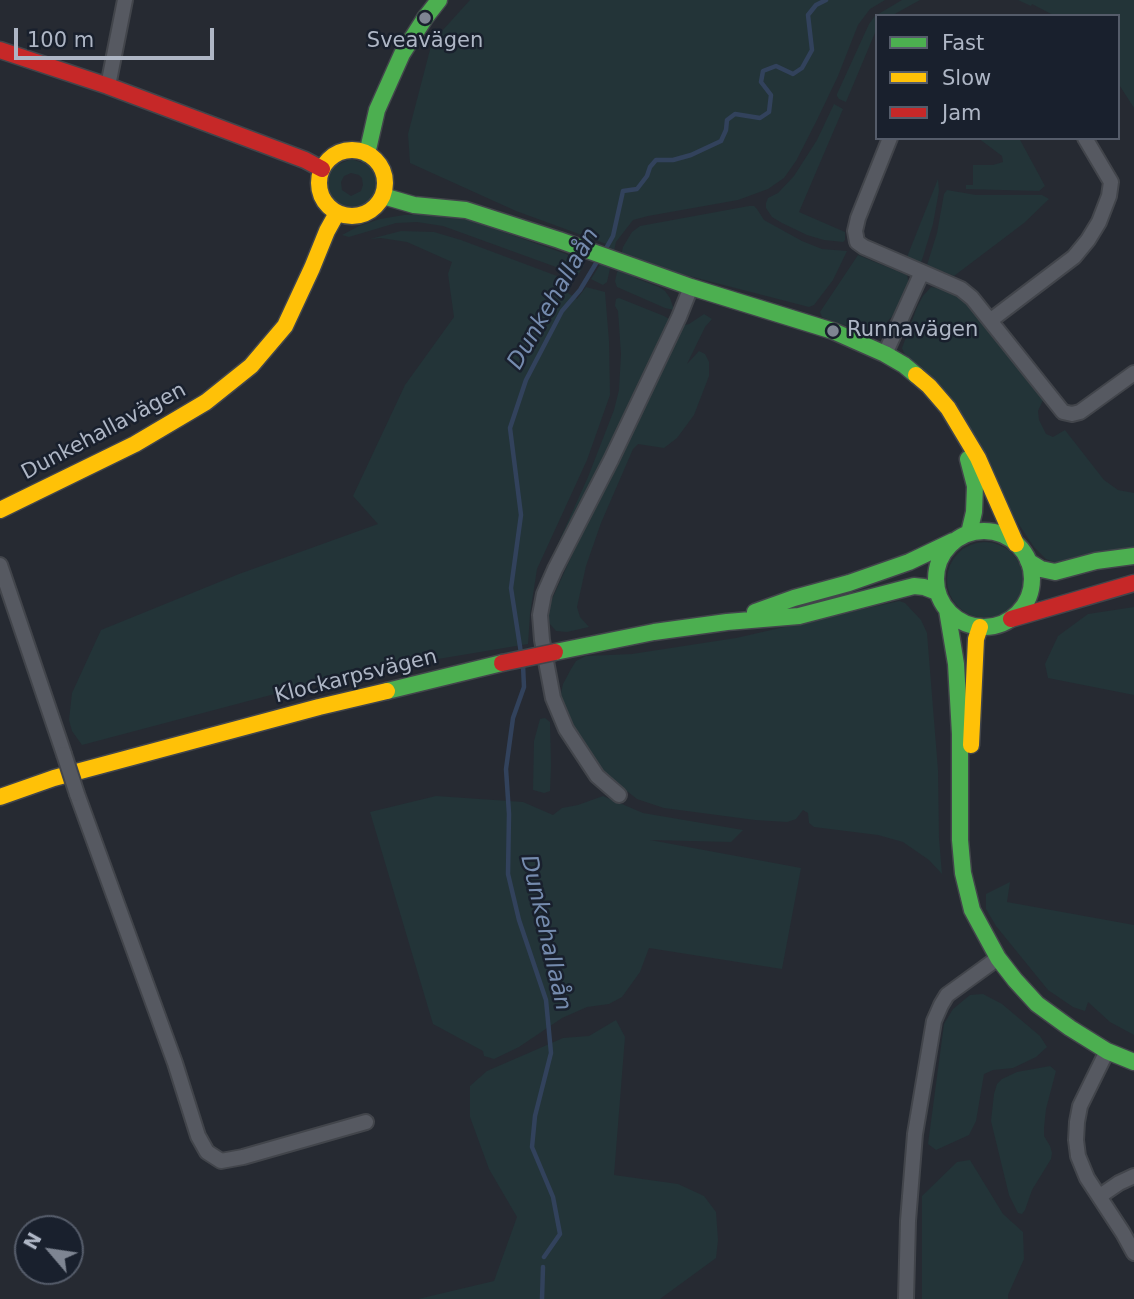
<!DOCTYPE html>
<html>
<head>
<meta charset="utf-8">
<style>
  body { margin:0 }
  #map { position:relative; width:1134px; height:1299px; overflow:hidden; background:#262a32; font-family:"DejaVu Sans",sans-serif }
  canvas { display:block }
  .legend { position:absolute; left:875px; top:14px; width:245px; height:126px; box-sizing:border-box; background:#19202d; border:2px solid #555c6a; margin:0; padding:9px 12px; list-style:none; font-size:21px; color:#aeb6c5 }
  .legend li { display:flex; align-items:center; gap:14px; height:35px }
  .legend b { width:35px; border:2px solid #555c6a }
  .north { position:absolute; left:14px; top:1215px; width:70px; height:70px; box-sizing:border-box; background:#19202d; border:2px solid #555c6a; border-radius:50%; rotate:299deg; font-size:19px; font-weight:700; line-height:28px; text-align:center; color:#aeb6c5 }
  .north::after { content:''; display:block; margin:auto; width:24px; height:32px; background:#7e8592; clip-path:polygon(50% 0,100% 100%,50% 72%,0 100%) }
  .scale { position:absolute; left:14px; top:28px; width:200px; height:32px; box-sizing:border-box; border:4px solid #aeb6c5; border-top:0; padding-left:9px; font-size:21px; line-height:24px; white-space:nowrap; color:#aeb6c5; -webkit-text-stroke:5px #19202d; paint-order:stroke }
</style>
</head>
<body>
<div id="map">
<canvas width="1134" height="1299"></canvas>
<ul class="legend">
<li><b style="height:9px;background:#4caf50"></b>Fast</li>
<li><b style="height:9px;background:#ffc107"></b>Slow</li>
<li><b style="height:9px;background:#c62828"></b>Jam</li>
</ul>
<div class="north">N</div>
<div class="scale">100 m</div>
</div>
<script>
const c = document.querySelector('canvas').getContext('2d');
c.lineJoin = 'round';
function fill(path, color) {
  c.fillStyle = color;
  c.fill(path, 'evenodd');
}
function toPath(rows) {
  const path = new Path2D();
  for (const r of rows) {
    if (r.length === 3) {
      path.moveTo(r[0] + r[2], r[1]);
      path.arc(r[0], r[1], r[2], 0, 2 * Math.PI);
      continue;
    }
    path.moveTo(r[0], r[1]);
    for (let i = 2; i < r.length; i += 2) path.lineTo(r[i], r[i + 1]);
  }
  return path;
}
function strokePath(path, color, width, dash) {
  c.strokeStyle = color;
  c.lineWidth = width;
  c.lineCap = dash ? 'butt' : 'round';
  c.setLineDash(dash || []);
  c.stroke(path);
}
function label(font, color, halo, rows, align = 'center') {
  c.font = font + ' "DejaVu Sans",sans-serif';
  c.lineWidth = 5;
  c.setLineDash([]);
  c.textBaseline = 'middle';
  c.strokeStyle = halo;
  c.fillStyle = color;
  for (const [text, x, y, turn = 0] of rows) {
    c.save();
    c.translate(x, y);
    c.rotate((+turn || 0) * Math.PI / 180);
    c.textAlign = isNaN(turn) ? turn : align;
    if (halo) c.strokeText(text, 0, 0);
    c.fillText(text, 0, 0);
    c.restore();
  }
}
fill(toPath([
  [470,0,885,0,870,9,858,25,838,76,817,120,796,161,784,178,768,189,738,200,648,216,633,220,616,242,607,282,603,285,591,279,601,263,609,245,516,211,410,163,408,134,432,42],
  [902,0,920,0,891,16,877,16,877,28,846,102,839,99,837,96,837,94,869,24,875,16],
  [1018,0,1134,0,1134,108,1118,83,1118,16,1055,16,1032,4,1031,6],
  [834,104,843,109,799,212,845,232,845,240,843,242,824,240,807,235,782,223,772,217,766,208,766,203,768,198,778,193,794,176,817,140],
  [978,138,1019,138,1045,186,1039,191,966,189,966,185,973,185,973,165,993,165,1003,162,1002,156],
  [351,159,366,164,372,169,375,176,377,184,375,193,371,200,364,206,356,209,348,209,340,206,333,200,329,193,327,185,331,170,337,165],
  [351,173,359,175,362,178,363,185,361,191,351,196,342,190,341,182,344,176],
  [938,179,939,191,933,224,921,263,907,257],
  [947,190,976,195,1042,195,1049,199,1024,223,954,276,927,265,937,233,944,194],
  [749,206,754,206,757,209,764,220,802,241,822,249,847,251,833,280,814,305,809,307,681,274,638,260,635,278,659,287,665,291,670,298,674,310,665,308,617,287,615,281,623,247,632,232,640,226],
  [426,214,451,217,472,221,566,254,584,265,578,275,443,226,417,222,396,223,349,237,342,235,359,226,380,219,404,215],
  [401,231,434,232,461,240,573,282,568,293,577,299,586,287,605,292,609,341,610,395,587,460,537,569,530,614,528,644,354,673,82,745,72,731,69,720,72,693,101,630,239,574,378,524,353,496,405,385,454,317,448,274,452,262,407,242,381,238,370,239],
  [858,255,902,273,907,275,909,284,895,313,878,332,871,334,827,319,822,317,820,312],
  [931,287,950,290,967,301,991,330,1043,400,1038,411,1039,420,1046,434,1053,437,1065,430,1104,480,1118,490,1134,493,1134,550,1059,564,1046,559,1034,547,905,355,902,348,917,307,923,296],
  [619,298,664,316,669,319,670,323,541,588,543,577,588,477,614,410,619,390,621,354,618,311,615,306,616,299],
  [704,314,712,319,705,327,687,364,699,351,705,354,709,362,709,376,694,415,677,438,664,448,638,444,633,449,601,523,586,566,577,607,580,617,589,627,567,632,556,631,550,624,547,615,552,599,618,454,681,326,689,324],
  [985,580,38],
  [899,601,905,603,921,620,927,633,938,770,939,838,942,874,929,860,903,842,878,835,814,827,809,823,808,813,803,810,796,819,787,822,755,820,664,808,637,799,599,769,568,719,560,698,563,684,571,669,576,661,586,656,632,654,736,638],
  [1134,607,1134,695,1048,678,1045,664,1058,636,1088,614],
  [545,718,550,722,551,765,550,791,544,793,533,790,534,741,540,719],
  [436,796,523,802,553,815,562,808,578,805,603,796,643,813,743,830,731,842,650,840,801,868,782,969,649,948,640,972,622,997,609,1004,587,1007,562,1018,519,1047,494,1059,484,1056,483,1051,433,1024,370,812],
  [1010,882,1007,902,1134,925,1134,1035,1110,1022,1088,1002,1085,1011,1073,1007,1048,990,996,926,986,909,986,894],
  [983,994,1002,1004,1040,1036,1047,1047,1036,1057,1013,1068,993,1070,984,1074,976,1121,969,1135,936,1150,928,1144,944,1024,953,1009,970,995],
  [616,1020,625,1037,614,1175,678,1184,704,1196,716,1212,718,1240,716,1258,660,1299,418,1299,494,1281,517,1217,489,1169,470,1117,470,1086,487,1071,563,1038,589,1036],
  [1050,1066,1056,1071,1046,1109,1044,1128,1044,1136,1050,1146,1052,1153,1051,1159,1032,1190,1025,1210,1022,1214,1018,1213,1009,1195,991,1121,994,1094,997,1084,1002,1079,1017,1072],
  [970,1160,1003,1214,1023,1232,1024,1259,1008,1295,1008,1299,922,1299,922,1196,957,1162]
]), '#233438');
strokePath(toPath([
  [605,250,613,236,623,191,637,189,647,176,650,167,656,160,673,160,691,155,721,141,726,130,727,120,735,114,760,118,769,112,771,95,761,82,763,71,776,66,793,74,802,68,812,50,808,15,816,5,826,0],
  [521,653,511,588,521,515,510,428,526,380,562,311,580,290,598,260],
  [523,665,524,687,513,718,506,769,509,814,508,874,519,920,546,1000,551,1053,535,1116,532,1147,553,1197,560,1234,544,1257],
  [542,1299,543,1267]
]), '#32425c', 4.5);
const street = toPath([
  [108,86,125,0],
  [890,138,858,218,855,231,857,242,864,247,922,272],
  [991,320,1074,257,1088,240,1099,222,1109,196,1111,182,1085,138],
  [885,354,922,272,961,289,972,298,1063,412,1072,414,1080,412,1134,373],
  [0,565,64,754],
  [77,794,175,1063,198,1136,207,1152,221,1161,243,1157,366,1122],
  [619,795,597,776,566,729,553,698,542,640,540,615,544,594,555,569,611,460,679,317,691,287],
  [1107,1051,1080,1106,1077,1122,1076,1140,1078,1156,1087,1178,1123,1233,1134,1253],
  [1100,1196,1119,1183,1134,1176],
  [906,1299,908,1221,915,1134,934,1021,941,1005,947,995,998,958]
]);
const fast = toPath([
  [367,154,377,110,402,54,425,18,439,0],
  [383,196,414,205,466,210,559,240,691,287,833,331,885,354,904,365,916,375],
  [968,459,975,486,974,512,969,533],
  [984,579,48],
  [1028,561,1041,569,1055,572,1096,561,1134,556],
  [947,610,956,664,960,734,960,840,963,873,972,910,998,958,1015,980,1037,1004,1070,1028,1107,1051,1134,1062],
  [755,612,794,598,849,583,909,562,953,541],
  [555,652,654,632,727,622,799,616,914,586,924,587,937,592],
  [387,691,502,663]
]);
const slow = toPath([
  [352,183,33],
  [916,375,929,386,948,408,978,458,1016,544],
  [0,510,135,444,206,402,251,366,285,326,312,268,327,231,337,213],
  [971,745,976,639,980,627],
  [0,797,54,778,319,707,387,691]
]);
const jam = toPath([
  [0,50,108,86,305,160,322,169],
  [1011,619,1134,583]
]);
strokePath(street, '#42454b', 18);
strokePath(fast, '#42454b', 19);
strokePath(slow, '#42454b', 19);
strokePath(jam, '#42454b', 19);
strokePath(street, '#565961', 14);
strokePath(fast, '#4caf50', 16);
strokePath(slow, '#ffc107', 16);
strokePath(jam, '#c62828', 16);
const streetBridge = toPath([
  [64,754,77,794]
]);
const jamBridge = toPath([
  [502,663,555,652]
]);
strokePath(streetBridge, '#42454b', 18, []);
strokePath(jamBridge, '#42454b', 19, []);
strokePath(streetBridge, '#565961', 14);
strokePath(jamBridge, '#c62828', 16);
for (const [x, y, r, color] of [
  [425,18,7,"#7e8592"],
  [833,331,7,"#7e8592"]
]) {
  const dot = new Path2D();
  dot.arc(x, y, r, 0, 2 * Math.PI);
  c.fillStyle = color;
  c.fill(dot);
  strokePath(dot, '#19202d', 2.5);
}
label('21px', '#aeb6c5', '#19202d', [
  ["Sveavägen",425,42],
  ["Runnavägen",847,331,"left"]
]);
label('21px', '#aeb6c5', '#19202d', [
  ["Dunkehallavägen",104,432,-28],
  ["Klockarpsvägen",356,677,-14]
]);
label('italic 23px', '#758bae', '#19202d', [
  ["Dunkehallaån",554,299,-60],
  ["Dunkehallaån",545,933,77]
]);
</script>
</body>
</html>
